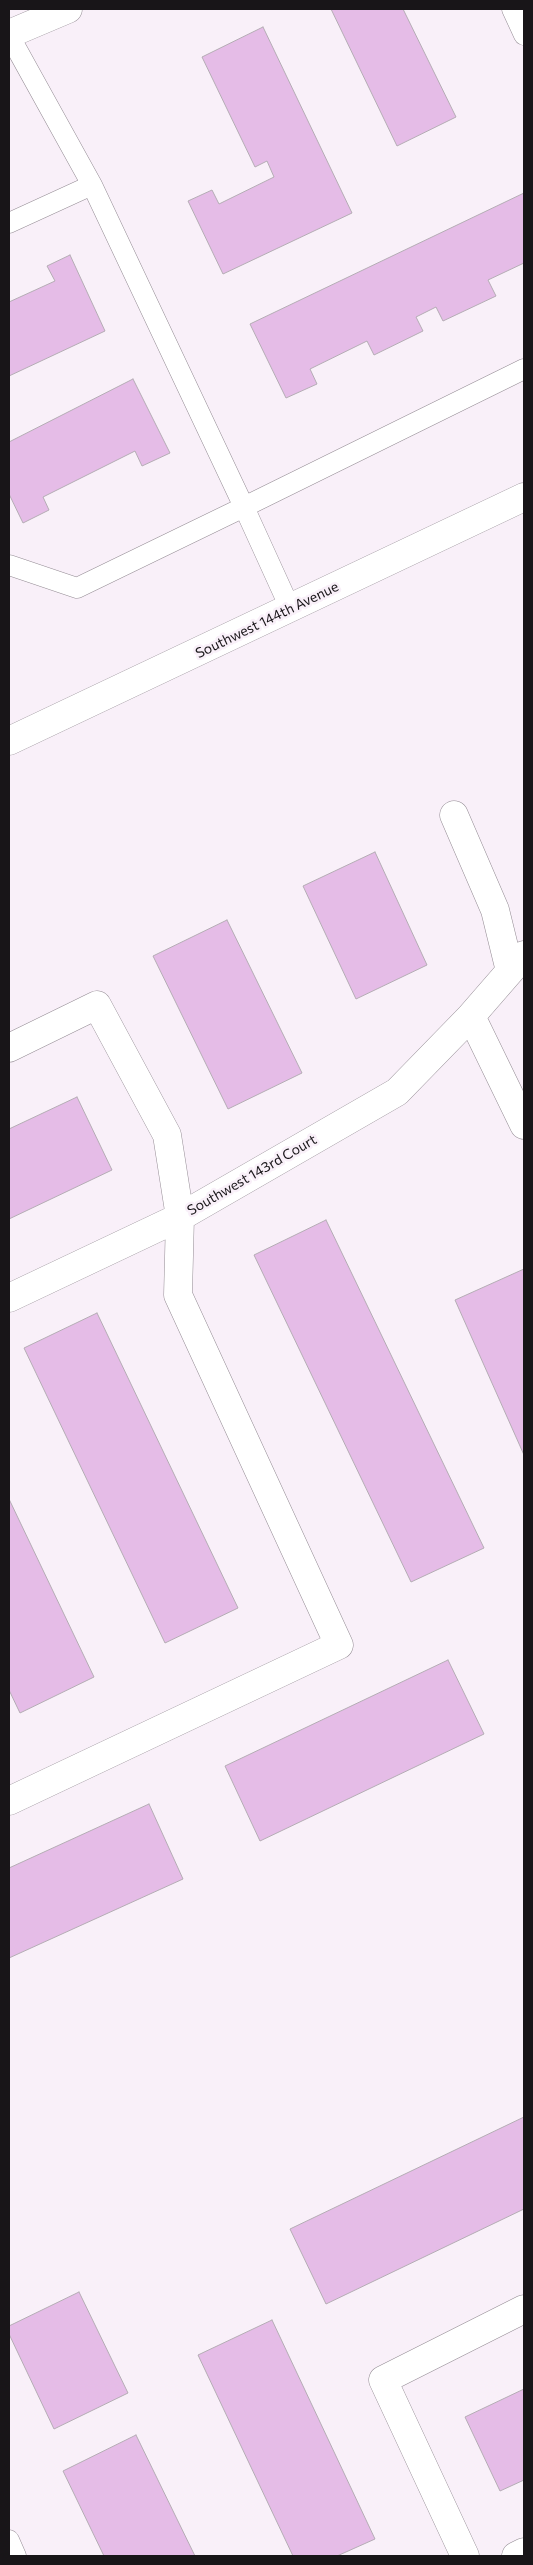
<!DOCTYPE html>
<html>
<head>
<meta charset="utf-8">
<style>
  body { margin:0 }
  #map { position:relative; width:533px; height:2565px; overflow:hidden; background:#f9f0f9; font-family:Commissioner,sans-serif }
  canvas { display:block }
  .frame { position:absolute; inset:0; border:10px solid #181518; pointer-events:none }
</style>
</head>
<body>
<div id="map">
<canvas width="533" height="2565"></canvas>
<div class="frame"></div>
</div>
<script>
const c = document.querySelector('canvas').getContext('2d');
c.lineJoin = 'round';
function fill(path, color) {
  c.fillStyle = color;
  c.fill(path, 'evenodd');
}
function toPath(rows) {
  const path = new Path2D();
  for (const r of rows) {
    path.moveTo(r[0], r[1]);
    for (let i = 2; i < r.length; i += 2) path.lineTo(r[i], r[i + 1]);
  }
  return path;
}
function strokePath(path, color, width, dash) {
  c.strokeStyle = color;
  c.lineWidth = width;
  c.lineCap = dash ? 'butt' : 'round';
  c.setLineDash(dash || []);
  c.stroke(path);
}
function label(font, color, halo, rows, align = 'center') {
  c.font = font + ' Commissioner,sans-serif';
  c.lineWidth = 5;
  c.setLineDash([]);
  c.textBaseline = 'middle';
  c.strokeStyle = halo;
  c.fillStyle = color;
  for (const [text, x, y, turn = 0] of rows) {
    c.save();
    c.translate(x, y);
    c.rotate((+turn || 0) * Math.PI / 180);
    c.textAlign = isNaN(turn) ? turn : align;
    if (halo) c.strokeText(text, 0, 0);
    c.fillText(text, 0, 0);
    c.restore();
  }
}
const building = toPath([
  [331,9,403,9,456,117,397,146,331,9],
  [263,27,352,213,223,274,188,201,212,190,219,204,274,177,267,161,255,167,202,57,263,27],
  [524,193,524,263,488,280,496,296,443,321,436,307,416,317,423,331,374,355,367,341,310,369,317,384,286,398,250,324,524,193],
  [70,255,105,331,9,376,9,302,55,281,47,266,70,255],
  [133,379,170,453,142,466,135,451,43,497,49,510,23,523,9,494,9,442,133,379],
  [375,852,427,965,356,999,303,886,375,852],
  [227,920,302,1073,228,1109,153,956,227,920],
  [77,1097,112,1170,9,1219,9,1129,77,1097],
  [326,1220,484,1548,411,1582,254,1255,326,1220],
  [524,1269,524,1455,455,1300,524,1269],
  [97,1313,238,1608,165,1643,24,1348,97,1313],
  [9,1499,94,1677,20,1713,9,1690,9,1499],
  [448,1660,484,1734,260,1841,225,1766,448,1660],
  [149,1804,183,1879,9,1958,9,1868,149,1804],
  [524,2117,524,2209,326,2304,290,2229,524,2117],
  [79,2292,128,2393,54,2429,9,2334,9,2326,79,2292],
  [272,2320,375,2539,337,2556,293,2556,198,2355,272,2320],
  [524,2389,524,2480,500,2491,465,2417,524,2389],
  [136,2435,195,2556,104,2556,63,2471,136,2435]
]);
fill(building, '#e5bce7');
strokePath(building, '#b4acb4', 1);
const service = toPath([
  [512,9,524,35],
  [9,35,92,185,244,507,524,369],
  [9,223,92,185],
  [9,565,77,588,244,507,290,608],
  [9,2540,16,2556]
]);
const minor = toPath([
  [9,34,68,9],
  [454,815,495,910,510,971],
  [471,1016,524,1125],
  [9,1048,97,1005,167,1135,180,1217,178,1295,339,1645,9,1801],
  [9,1298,180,1217,397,1092,471,1016,524,955],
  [465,2556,383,2380,524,2309],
  [516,2556,524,2552]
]);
const tertiary = toPath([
  [9,741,524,497]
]);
strokePath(service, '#948c94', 21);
strokePath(minor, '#948c94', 29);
strokePath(tertiary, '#948c94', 29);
strokePath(service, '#fff', 20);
strokePath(minor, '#fff', 28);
strokePath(tertiary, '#fff', 28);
label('14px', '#181518', '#f9f0f9', [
  ["Southwest 144th Avenue",267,620,-26],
  ["Southwest 143rd Court",252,1175,-30]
]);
</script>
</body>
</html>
